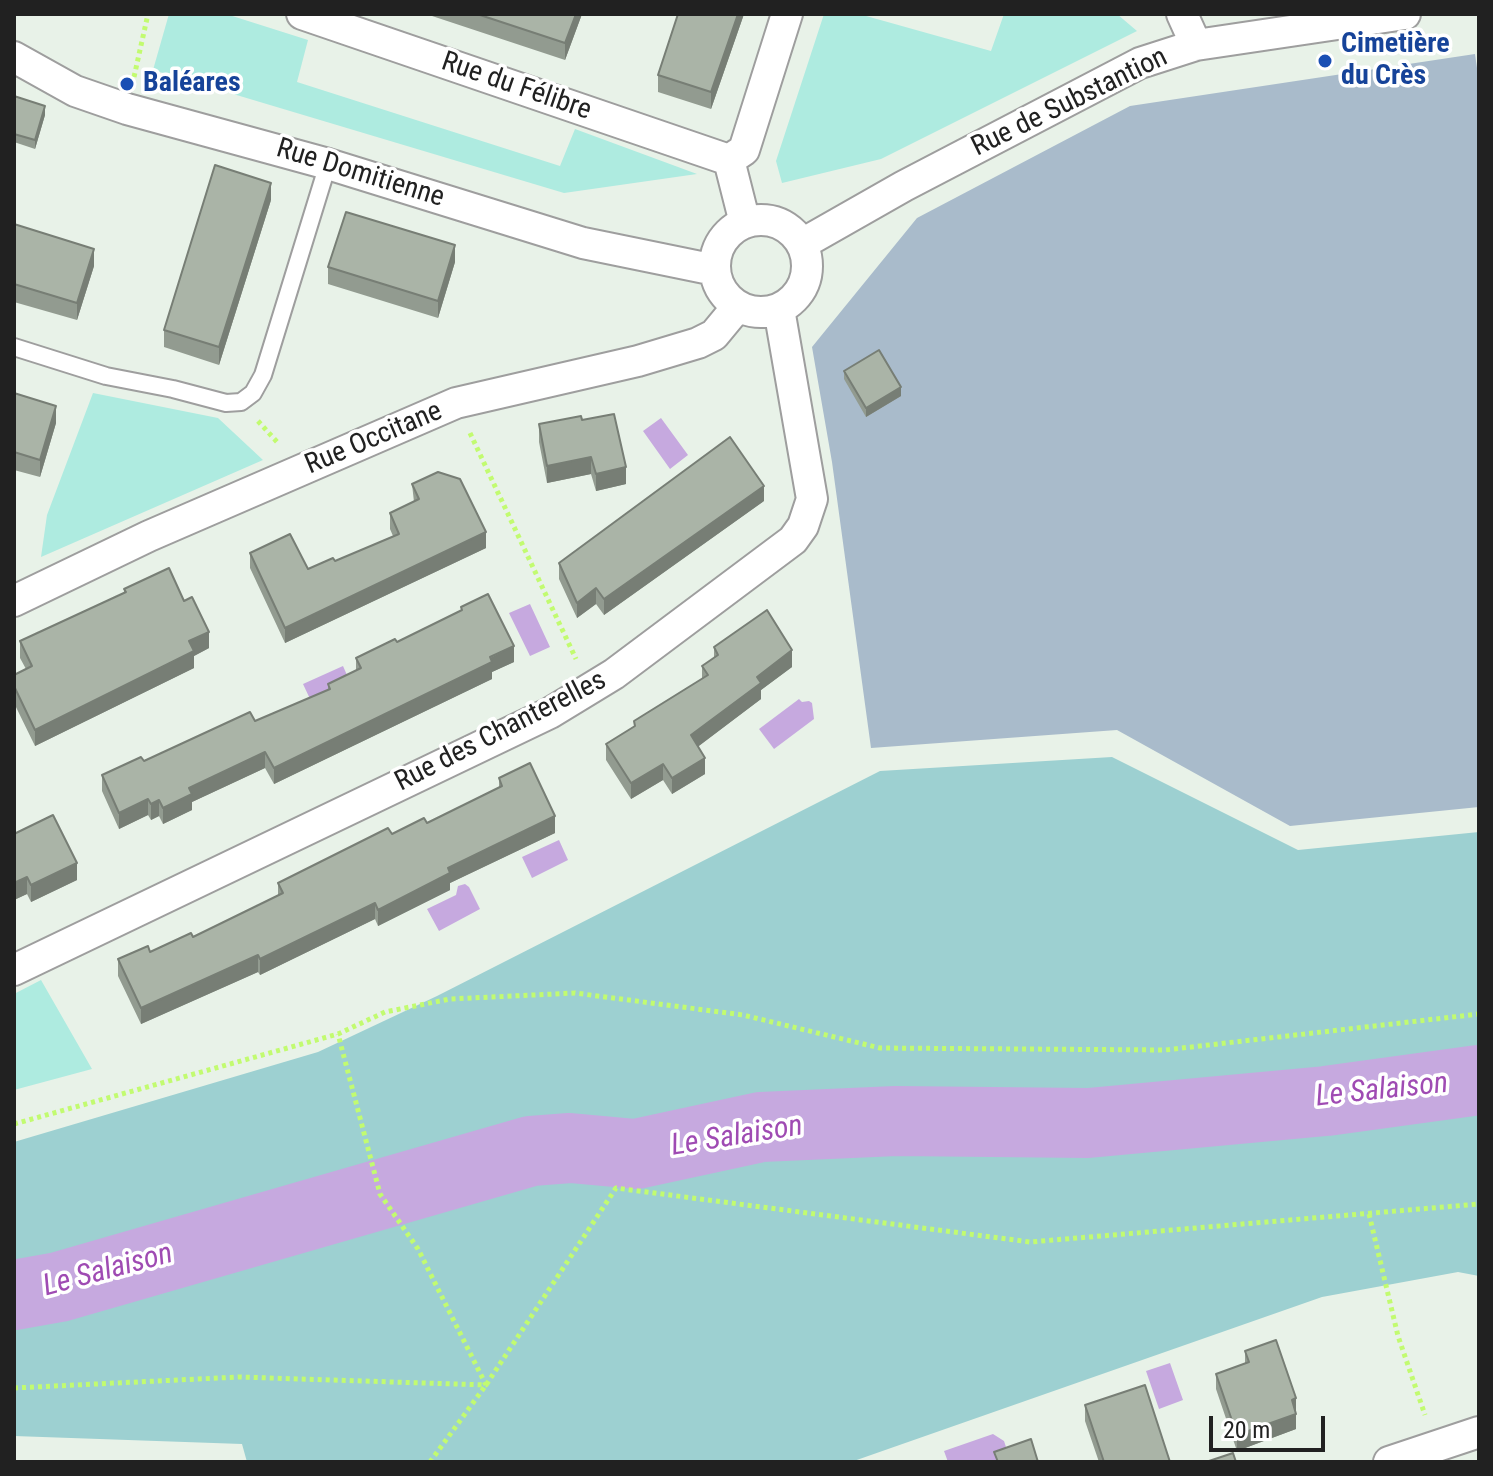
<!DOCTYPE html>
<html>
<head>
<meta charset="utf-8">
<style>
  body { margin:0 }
  #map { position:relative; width:1493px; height:1476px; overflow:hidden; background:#e8f2e8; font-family:"Roboto Condensed",sans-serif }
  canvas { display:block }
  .frame { position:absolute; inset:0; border:16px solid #212121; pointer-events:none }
  .scale { position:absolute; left:1209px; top:1416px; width:116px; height:36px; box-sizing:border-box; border:4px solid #212121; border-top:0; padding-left:10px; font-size:24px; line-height:28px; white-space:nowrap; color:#212121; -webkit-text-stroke:6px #fff; paint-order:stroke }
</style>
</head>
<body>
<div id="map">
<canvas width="1493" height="1476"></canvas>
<div class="frame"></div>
<div class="scale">20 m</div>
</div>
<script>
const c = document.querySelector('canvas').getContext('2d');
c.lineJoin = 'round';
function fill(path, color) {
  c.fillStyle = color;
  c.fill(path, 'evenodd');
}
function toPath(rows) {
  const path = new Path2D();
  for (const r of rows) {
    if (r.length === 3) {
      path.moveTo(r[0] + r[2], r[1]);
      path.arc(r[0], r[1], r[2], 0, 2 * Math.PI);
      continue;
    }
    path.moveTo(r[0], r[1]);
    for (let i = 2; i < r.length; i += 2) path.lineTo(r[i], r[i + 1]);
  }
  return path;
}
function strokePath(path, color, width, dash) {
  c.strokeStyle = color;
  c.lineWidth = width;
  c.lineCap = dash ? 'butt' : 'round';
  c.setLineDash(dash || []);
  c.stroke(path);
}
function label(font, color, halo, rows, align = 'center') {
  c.font = font + ' "Roboto Condensed",sans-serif';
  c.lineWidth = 7;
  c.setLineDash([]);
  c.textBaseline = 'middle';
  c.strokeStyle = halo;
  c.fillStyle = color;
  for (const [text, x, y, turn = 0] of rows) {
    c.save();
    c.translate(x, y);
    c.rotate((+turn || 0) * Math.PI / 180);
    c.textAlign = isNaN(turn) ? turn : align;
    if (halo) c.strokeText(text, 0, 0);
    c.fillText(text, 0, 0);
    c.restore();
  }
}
fill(toPath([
  [169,14,226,14,308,40,297,82,560,166,575,129,697,174,564,193,153,70],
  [824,14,859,14,991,51,1004,14,1117,14,1137,31,881,159,782,183,776,161],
  [93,393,218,418,263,460,41,557,47,515],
  [41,980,92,1069,14,1090,14,994]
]), '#aeebe0');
fill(toPath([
  [1112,757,1298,850,1479,832,1479,1276,1458,1272,1322,1297,851,1462,247,1462,242,1444,14,1436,14,1142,318,1052,437,996,880,771]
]), '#9dd0d1');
fill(toPath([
  [1475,54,1479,82,1479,807,1290,826,1117,730,871,748,832,462,812,347,917,218,1130,106]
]), '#a9bbcb');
fill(toPath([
  [661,418,688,455,670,469,643,431],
  [530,604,550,647,530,656,509,613],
  [343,666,350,682,311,701,303,684],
  [799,699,802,702,809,701,812,703,814,719,774,749,759,729],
  [559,840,568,860,532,878,522,857],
  [465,884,469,887,480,909,439,931,427,909,456,895,458,886],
  [1170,1363,1183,1400,1159,1409,1146,1371],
  [993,1434,1004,1441,1006,1447,1003,1461,948,1462,944,1451]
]), '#c6a9df');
strokePath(toPath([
  [14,1295,59,1287,531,1151,570,1148,636,1154,761,1127,896,1121,1088,1123,1326,1101,1479,1080]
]), '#c6a9df', 70);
const lane = toPath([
  [14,347,106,376,173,389,226,403,241,402,253,393,263,375,328,164]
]);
const street = toPath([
  [302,14,729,160],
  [1182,14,1196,45],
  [14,57,75,91,127,109,328,164,583,243,715,270],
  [761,266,46],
  [745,223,729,160,744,150,787,14],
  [802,244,904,186,1140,63,1196,45,1405,14],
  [14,601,149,536,456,403,638,361,698,343,714,335,738,306],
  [14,970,550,713,614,674,793,540,803,526,812,499,779,309],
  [1389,1462,1479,1432]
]);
strokePath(lane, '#9e9e9e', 20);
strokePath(street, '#9e9e9e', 34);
strokePath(toPath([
  [134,77,148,14],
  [258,421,278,443],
  [470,433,576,659],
  [14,1124,338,1034,385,1012,450,999,575,993,743,1015,880,1048,1165,1050,1479,1014],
  [1369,1214,1398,1336,1425,1415],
  [14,1388,239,1377,486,1385,418,1249,380,1194,338,1034],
  [430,1462,486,1385,616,1188,1030,1242,1479,1204]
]), '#c2fb70', 5, [4, 4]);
strokePath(lane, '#fff', 16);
strokePath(street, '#fff', 30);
fill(toPath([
  [426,14,582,14,565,60],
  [744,14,711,109,658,92,658,75],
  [14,96,45,115,35,149,14,142],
  [271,200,219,365,164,347,164,330],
  [14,224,94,266,77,320,14,302],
  [455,262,438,318,328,284,328,267],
  [844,371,901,396,866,417,844,379],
  [14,393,56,423,40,477,14,470],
  [582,420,626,484,596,491,591,474,547,483,539,442,539,424],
  [412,484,486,548,285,643,250,568,250,553,308,569,335,561,393,536,390,529,390,513,414,502],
  [764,501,604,615,596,604,577,618,559,579,559,563],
  [124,589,184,601,209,648,194,656,194,668,35,746,14,703,14,675,26,669,20,658,20,641,124,593],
  [461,607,514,662,492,672,492,679,274,784,265,768,192,802,192,810,163,824,159,816,151,820,148,815,119,829,102,791,102,775,255,721,328,690,328,684,356,671,356,658,397,642,461,611],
  [714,647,792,667,761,690,761,699,697,747,705,774,672,794,663,780,631,799,606,760,606,744,634,727,634,721,702,679,702,666,714,658],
  [499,778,555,833,450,883,450,890,378,926,375,919,260,975,258,972,141,1024,118,976,118,959,150,952,193,937,278,895,278,883,392,834,427,823,499,788],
  [14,834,77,880,31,902,27,894,14,900],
  [1245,1351,1296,1398,1296,1429,1237,1451,1216,1389,1216,1374,1245,1364],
  [1085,1405,1170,1462,1099,1462,1085,1421]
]), '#929b90');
fill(toPath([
  [576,14,582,14,565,60,565,43],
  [738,14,744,14,711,109,711,92],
  [45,106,45,115,35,149,35,140],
  [271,183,271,200,219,365,219,347],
  [455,245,455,262,438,318,438,301],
  [94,249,94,266,77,320,77,303],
  [901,387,901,396,866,417,866,408],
  [56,406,56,423,40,477,40,460],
  [591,457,591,474,547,483,547,466],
  [626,467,626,484,596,491,596,474],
  [764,486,764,501,604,615,604,599],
  [486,532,486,548,285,643,285,628],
  [596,588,596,604,577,618,577,603],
  [209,632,209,648,194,656,194,668,35,746,35,730,189,641],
  [514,646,514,662,492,672,492,679,274,784,274,768],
  [792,650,792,667,761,690,761,699,691,752,691,735,757,677],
  [265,752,265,768,192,802,192,810,163,824,163,808,189,788],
  [705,758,705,774,672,794,672,778],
  [663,764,663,780,631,799,631,783],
  [148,799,148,815,119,829,119,813],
  [159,800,159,816,151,820,151,804],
  [555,816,555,833,450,883,450,890,378,926,378,910,448,868],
  [77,863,77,880,31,902,31,885],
  [27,877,27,894,14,900,14,883],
  [375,903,375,919,260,975,260,959],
  [258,955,258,972,141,1024,141,1008],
  [1296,1398,1296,1429,1237,1451,1237,1435,1292,1400]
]), '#777e75');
const building = toPath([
  [477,14,576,14,565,43,477,14],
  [678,14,738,14,711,92,658,75,678,14],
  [14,96,45,106,35,140,14,134,14,96],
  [215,165,271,183,219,347,164,330,215,165],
  [346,212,455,245,438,301,328,267,346,212],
  [14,224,94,249,77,303,14,284,14,224],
  [879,350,901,387,866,408,844,371,879,350],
  [14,393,56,406,40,460,14,452,14,393],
  [614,414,626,467,596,474,591,457,547,466,539,424,581,416,582,420,614,414],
  [730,437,764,486,604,599,596,588,577,603,559,563,730,437],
  [438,472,460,479,486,532,285,628,250,553,290,534,308,569,333,558,335,561,399,534,390,513,419,499,412,484,438,472],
  [169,568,184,601,192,597,209,632,189,641,194,651,35,730,14,686,14,675,32,666,20,641,126,592,124,589,169,568],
  [488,594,514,646,490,657,492,662,274,768,265,752,189,788,192,794,163,808,159,800,151,804,148,799,119,813,102,775,141,757,144,761,250,712,255,721,330,689,328,684,361,668,356,658,395,639,397,642,462,610,461,607,488,594],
  [767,610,792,650,757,677,761,683,691,735,705,758,672,778,663,764,631,783,606,744,635,726,634,721,708,675,702,666,718,655,714,647,767,610],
  [530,763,555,816,448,868,450,873,378,910,375,903,260,959,258,955,141,1008,118,959,148,946,150,952,191,933,193,937,283,893,278,883,388,828,392,834,424,818,427,823,502,786,499,778,530,763],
  [53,815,77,863,31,885,27,877,14,883,14,834,53,815],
  [1276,1340,1296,1398,1292,1400,1296,1414,1237,1435,1216,1374,1249,1362,1245,1351,1276,1340],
  [1145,1385,1170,1462,1104,1462,1085,1405,1145,1385],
  [1031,1439,1038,1462,998,1462,994,1452,1031,1439],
  [1233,1453,1236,1462,1206,1462,1233,1453]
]);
fill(building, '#aab4a7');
strokePath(building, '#777e75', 2);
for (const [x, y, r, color] of [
  [1325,61,8,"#1a4fb4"],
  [127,84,8,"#1a4fb4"]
]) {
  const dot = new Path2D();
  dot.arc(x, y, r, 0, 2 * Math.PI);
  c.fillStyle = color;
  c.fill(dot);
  strokePath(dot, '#fff', 3);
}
label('bold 28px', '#164399', '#fff', [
  ["Cimetière",1341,45],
  ["du Crès",1341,77],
  ["Baléares",143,84]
], 'left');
label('28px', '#212121', '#fff', [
  ["Rue du Félibre",516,87,19],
  ["Rue de Substantion",1070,103,-26],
  ["Rue Domitienne",360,174,17],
  ["Rue Occitane",374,439,-23],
  ["Rue des Chanterelles",501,732,-27]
]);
label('italic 30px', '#9f4bb3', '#fff', [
  ["Le Salaison",1382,1091,-6],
  ["Le Salaison",737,1137,-9],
  ["Le Salaison",108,1271,-15]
]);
</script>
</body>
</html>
